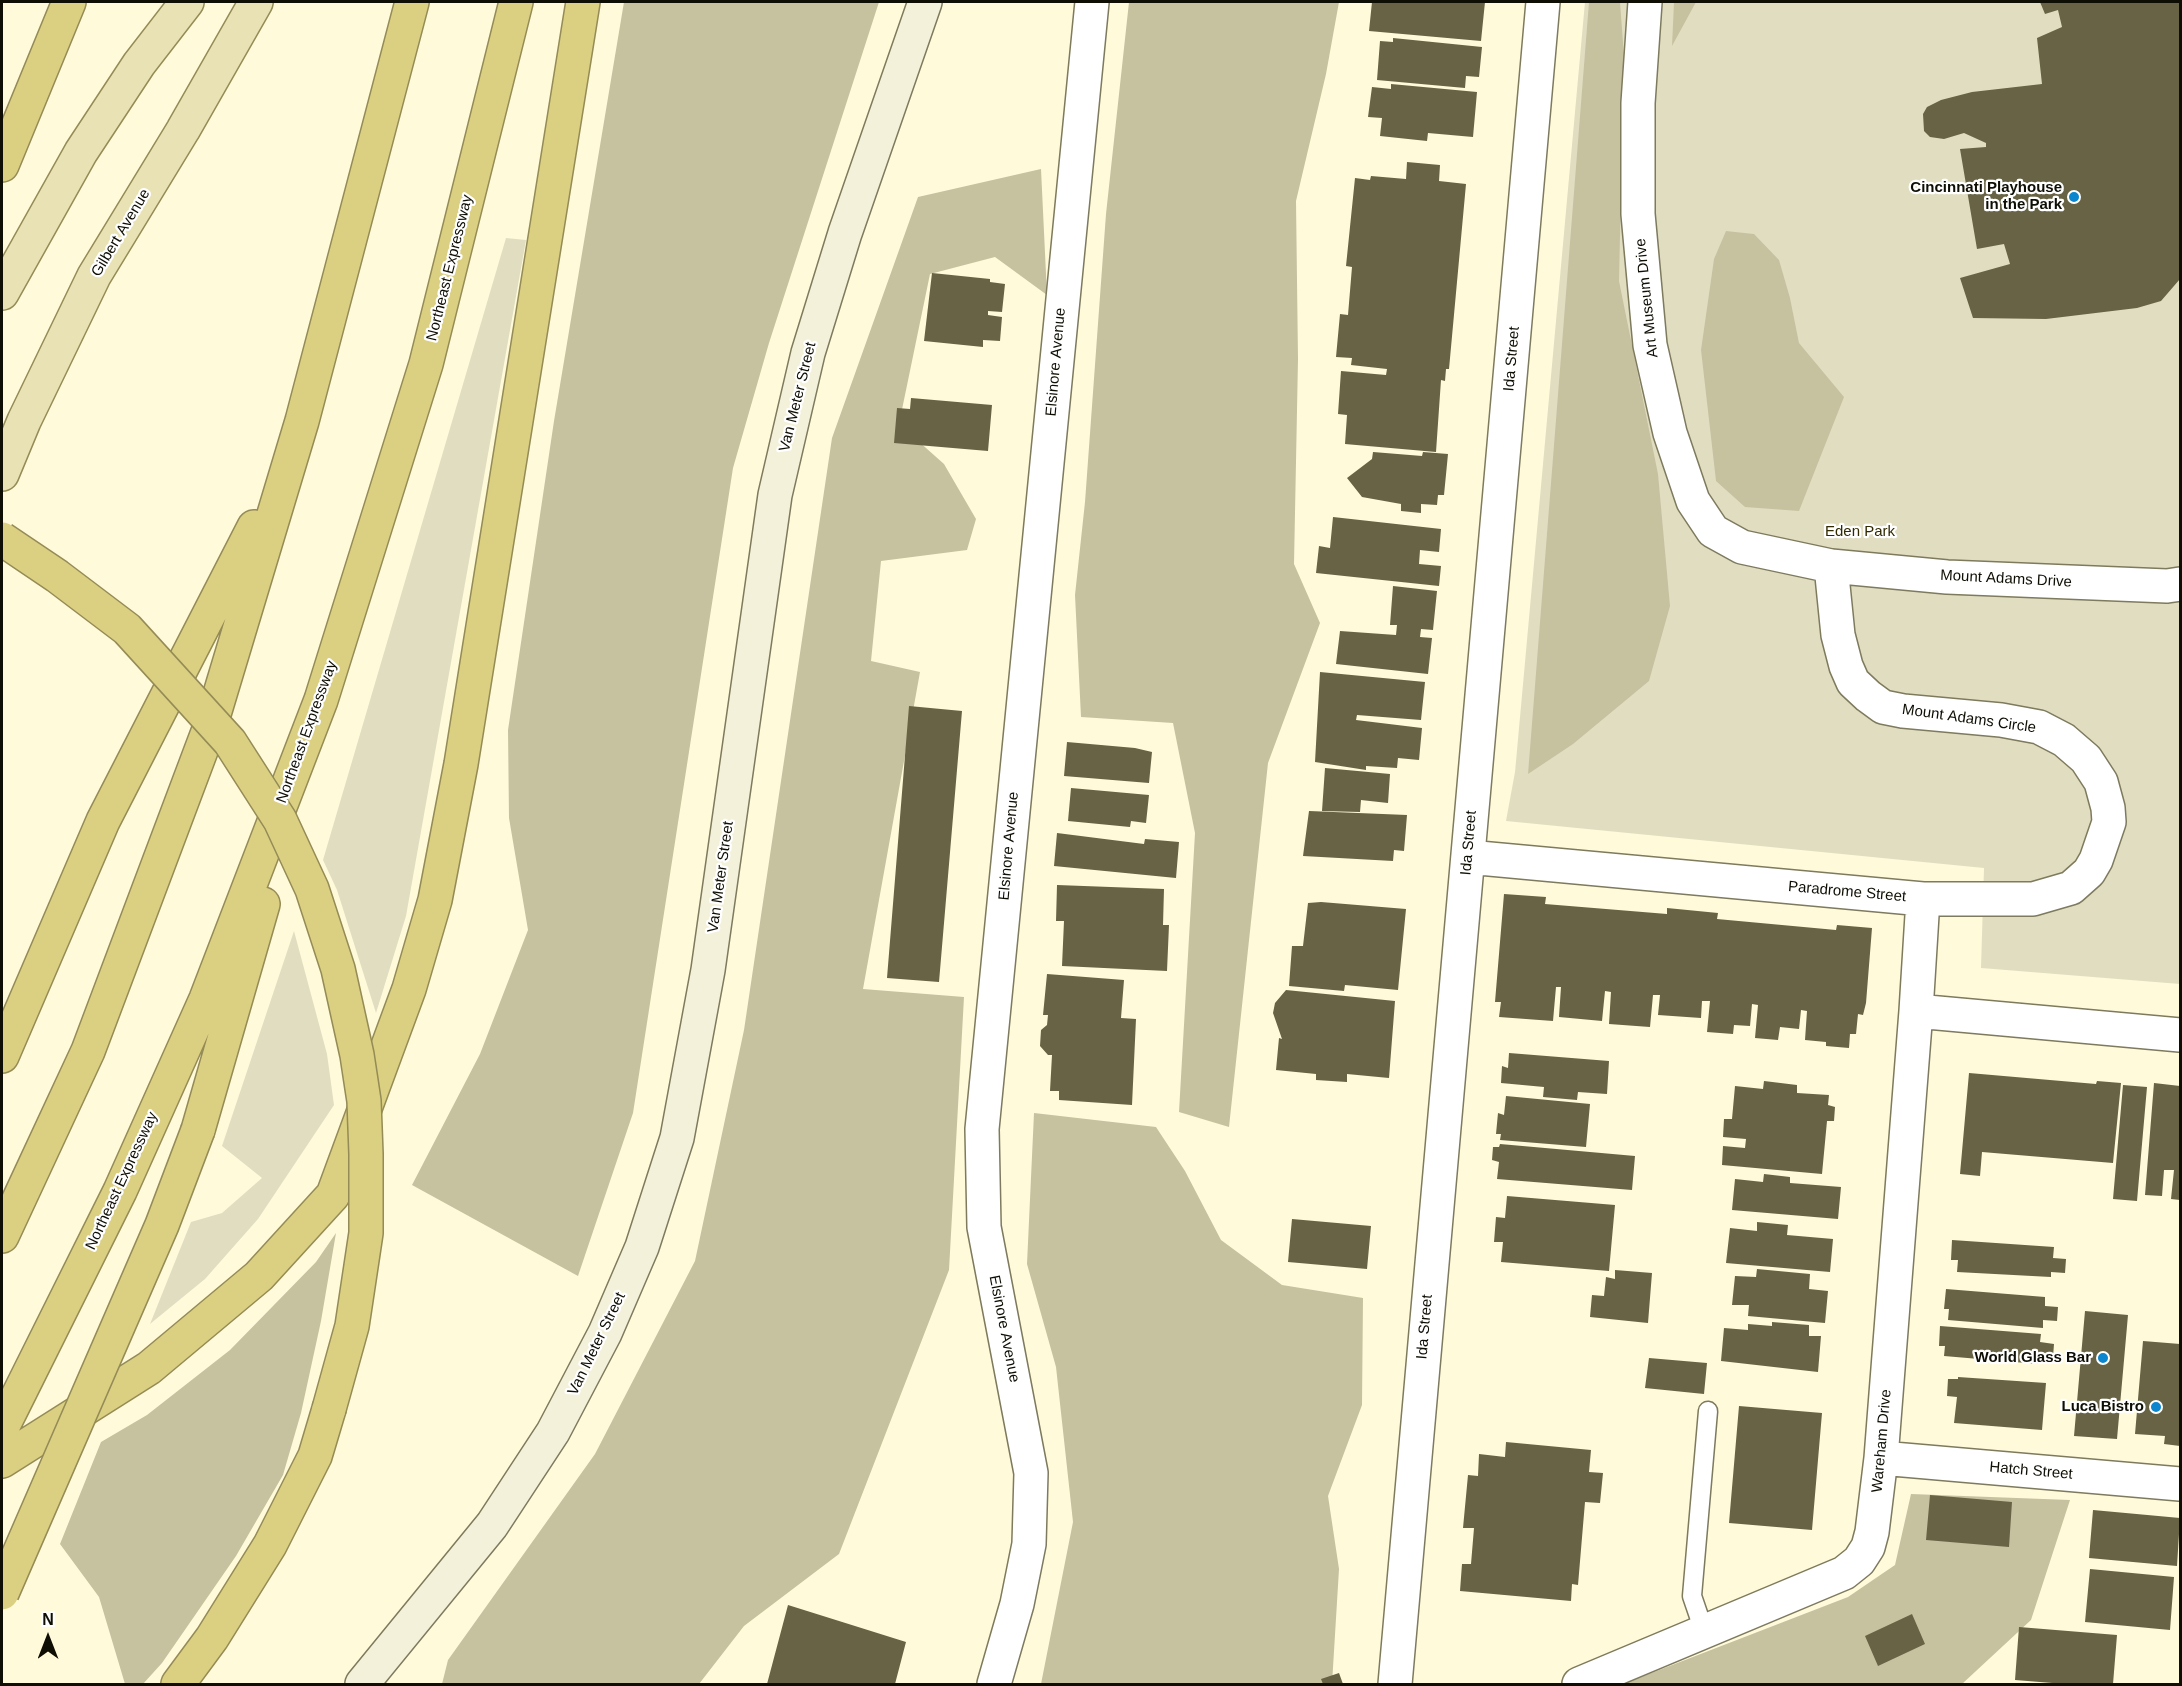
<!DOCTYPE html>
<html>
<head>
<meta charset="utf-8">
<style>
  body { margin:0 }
  #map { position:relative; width:2182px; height:1686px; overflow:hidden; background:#fffada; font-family:Arial,sans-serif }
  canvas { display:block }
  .frame { position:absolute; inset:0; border:3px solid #0f0e04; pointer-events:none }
  .north { position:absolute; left:18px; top:1608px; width:60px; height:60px; -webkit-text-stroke:4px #fff; paint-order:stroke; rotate:0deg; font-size:16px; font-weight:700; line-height:24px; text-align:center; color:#0f0e04 }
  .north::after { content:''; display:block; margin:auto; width:21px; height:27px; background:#0f0e04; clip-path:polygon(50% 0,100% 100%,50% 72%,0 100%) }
</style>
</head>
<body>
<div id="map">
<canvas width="2182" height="1686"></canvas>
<div class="frame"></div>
<div class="north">N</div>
</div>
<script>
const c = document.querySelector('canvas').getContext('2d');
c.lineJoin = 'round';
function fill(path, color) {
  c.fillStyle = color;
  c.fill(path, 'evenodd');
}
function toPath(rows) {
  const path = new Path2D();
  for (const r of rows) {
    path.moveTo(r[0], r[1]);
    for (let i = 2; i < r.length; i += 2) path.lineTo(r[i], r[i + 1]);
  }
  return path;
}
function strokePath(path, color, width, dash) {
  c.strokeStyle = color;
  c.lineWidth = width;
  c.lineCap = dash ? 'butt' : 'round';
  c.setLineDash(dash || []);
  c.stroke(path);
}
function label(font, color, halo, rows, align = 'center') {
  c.font = font + ' Arial,sans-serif';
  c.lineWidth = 4.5;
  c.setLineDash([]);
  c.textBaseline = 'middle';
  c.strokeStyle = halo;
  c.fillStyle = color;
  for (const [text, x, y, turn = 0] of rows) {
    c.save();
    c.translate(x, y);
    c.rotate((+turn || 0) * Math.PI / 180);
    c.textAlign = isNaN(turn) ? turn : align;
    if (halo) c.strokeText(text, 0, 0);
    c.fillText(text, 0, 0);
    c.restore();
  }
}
fill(toPath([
  [1585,2,2180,2,2180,984,1981,968,1984,868,1506,821,1515,772],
  [506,238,526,240,406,916,376,1013,337,890,323,860],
  [294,931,327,1054,334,1105,258,1219,205,1279,150,1324,191,1222,222,1213,262,1178,222,1146]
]), '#e1ddc1');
fill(toPath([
  [624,2,879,2,769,343,733,468,633,1113,578,1276,412,1185,480,1054,528,930,509,818,508,730,554,421],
  [1129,2,1339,2,1326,74,1296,201,1298,359,1294,564,1320,623,1268,763,1229,1127,1179,1112,1195,833,1173,723,1081,717,1075,595,1085,502,1106,214],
  [1589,2,1620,2,1624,56,1619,281,1658,474,1670,606,1649,681,1573,744,1528,774],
  [1674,2,1696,2,1672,46],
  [1041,169,1047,295,995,257,930,274,899,424,944,464,976,519,967,550,881,561,871,661,920,672,863,989,964,997,949,1270,839,1554,744,1626,699,1684,442,1684,448,1660,595,1454,695,1261,744,1030,832,438,918,197],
  [1726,231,1754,234,1779,260,1790,298,1799,343,1844,397,1799,511,1745,507,1716,481,1701,350,1714,259],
  [1034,1113,1156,1127,1185,1171,1221,1240,1282,1285,1363,1298,1362,1405,1328,1496,1339,1569,1332,1684,1041,1684,1073,1522,1056,1367,1027,1264],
  [336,1233,321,1321,301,1413,283,1475,236,1556,162,1663,143,1684,125,1684,99,1597,60,1544,101,1442,147,1415,230,1350,316,1262],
  [1911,1494,2070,1500,2031,1620,1962,1684,1623,1684,1848,1597,1895,1565]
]), '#c6c2a0');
fill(toPath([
  [1372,2,1485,2,1481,41,1369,31],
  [2040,2,2180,2,2180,279,2161,301,2137,308,2046,319,1973,318,1960,278,2010,264,2004,244,1977,249,1960,149,1986,147,1986,143,1964,133,1944,139,1930,137,1924,131,1923,114,1927,107,1941,100,1972,92,2042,84,2037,38,2062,27,2058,10,2045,14],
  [1393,38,1482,47,1479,77,1466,76,1465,88,1377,80,1380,41,1393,42],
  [1391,84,1477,92,1473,137,1428,133,1427,141,1380,136,1382,118,1368,117,1372,87,1391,89],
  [1407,162,1440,165,1439,181,1466,184,1449,369,1446,369,1445,381,1441,380,1436,452,1345,444,1347,415,1338,414,1341,371,1386,375,1387,369,1351,365,1352,358,1336,357,1340,314,1348,315,1352,267,1346,266,1355,178,1370,180,1371,176,1406,179],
  [932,273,990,279,990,282,1005,284,1002,312,988,311,988,315,1002,317,1000,341,983,340,983,347,924,341],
  [911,398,992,405,988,451,894,443,897,408,910,409],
  [1373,452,1422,456,1423,452,1448,454,1444,495,1438,495,1437,505,1421,504,1421,513,1401,511,1401,504,1362,497,1347,478,1372,459],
  [1333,517,1441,529,1439,552,1420,550,1419,564,1441,566,1439,586,1316,573,1319,546,1330,548],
  [1393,586,1437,591,1433,630,1421,629,1420,637,1432,638,1428,674,1336,664,1340,631,1396,635,1397,625,1390,625],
  [1320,672,1425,682,1421,720,1357,715,1356,720,1422,728,1419,760,1398,758,1397,768,1366,766,1366,770,1315,762],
  [909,706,962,711,939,982,887,978],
  [1067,742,1135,748,1152,752,1149,783,1064,776],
  [1325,768,1390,774,1388,803,1361,800,1360,812,1322,811],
  [1071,788,1149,795,1146,823,1131,821,1130,827,1068,821],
  [1309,811,1407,815,1404,851,1394,850,1393,861,1303,856],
  [1057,833,1144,844,1145,839,1179,842,1176,878,1054,866],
  [1057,885,1164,889,1163,925,1169,925,1167,971,1062,966,1064,921,1056,921],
  [1504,894,1546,897,1545,904,1667,914,1667,908,1718,913,1717,919,1836,930,1837,925,1872,928,1866,1003,1863,1015,1858,1014,1856,1034,1850,1034,1849,1048,1826,1046,1826,1042,1805,1040,1807,1011,1801,1010,1799,1029,1780,1027,1778,1040,1755,1038,1758,1005,1752,1004,1750,1026,1734,1025,1733,1034,1707,1032,1710,1001,1702,1001,1701,1018,1658,1015,1660,995,1653,995,1650,1027,1609,1024,1611,992,1605,991,1602,1021,1559,1017,1561,987,1556,987,1553,1021,1499,1017,1501,1002,1495,1002],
  [1321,902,1406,909,1398,990,1345,985,1344,991,1289,986,1292,946,1303,946,1308,903],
  [1047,974,1124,980,1121,1018,1136,1019,1132,1105,1059,1100,1059,1091,1050,1091,1052,1055,1048,1055,1040,1046,1041,1030,1047,1025,1048,1015,1043,1015],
  [1286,990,1395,1001,1389,1078,1347,1074,1347,1082,1316,1080,1316,1074,1276,1070,1279,1038,1282,1039,1273,1013,1275,1003],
  [1509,1053,1609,1061,1607,1094,1578,1092,1577,1100,1543,1097,1544,1087,1501,1083,1502,1066,1508,1068],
  [1969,1073,2096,1084,2097,1081,2121,1083,2113,1163,1982,1152,1980,1176,1960,1174],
  [1764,1081,1797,1085,1797,1093,1829,1095,1828,1105,1835,1107,1834,1121,1827,1121,1822,1174,1722,1165,1723,1146,1745,1148,1746,1139,1723,1137,1724,1119,1732,1119,1735,1086,1763,1089],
  [2154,1083,2180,1086,2180,1200,2171,1199,2174,1170,2164,1170,2162,1196,2145,1195],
  [2123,1085,2147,1087,2137,1201,2113,1199],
  [1506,1096,1590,1104,1586,1147,1500,1140,1501,1134,1496,1134,1498,1113,1504,1115],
  [1500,1144,1635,1156,1632,1190,1497,1179,1499,1162,1492,1160,1493,1147,1499,1147],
  [1764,1174,1790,1177,1790,1183,1841,1187,1838,1219,1732,1210,1735,1179,1763,1182],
  [1507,1196,1615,1205,1609,1271,1501,1262,1503,1242,1494,1242,1496,1217,1505,1218],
  [1292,1219,1371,1226,1367,1269,1288,1262],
  [1757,1222,1788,1225,1787,1235,1833,1239,1830,1272,1726,1263,1730,1228,1757,1231],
  [1952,1240,2054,1247,2053,1258,2066,1259,2065,1273,2051,1272,2051,1277,1957,1272,1958,1260,1951,1260],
  [1757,1269,1810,1274,1809,1289,1828,1291,1825,1323,1748,1316,1749,1305,1732,1305,1735,1276,1756,1277],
  [1615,1270,1652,1273,1648,1323,1590,1317,1592,1295,1604,1296,1606,1277,1615,1279],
  [1946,1289,2045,1297,2045,1306,2058,1307,2057,1321,2043,1320,2043,1328,1948,1320,1949,1309,1944,1309],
  [2085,1311,2128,1315,2117,1439,2074,1436],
  [1772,1322,1809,1325,1809,1336,1821,1336,1818,1372,1721,1361,1724,1328,1748,1330,1748,1324,1772,1326],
  [1940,1326,2041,1334,2040,1342,2054,1344,2053,1357,2039,1356,2038,1364,1944,1356,1945,1346,1939,1346],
  [2143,1341,2180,1344,2180,1446,2164,1444,2165,1436,2135,1434],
  [1649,1358,1707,1363,1704,1394,1645,1388],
  [1958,1377,2046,1383,2042,1430,1954,1423,1957,1397,1947,1396,1948,1379,1958,1379],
  [1739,1406,1822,1413,1812,1530,1729,1523],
  [1506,1442,1591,1450,1589,1472,1603,1473,1600,1503,1585,1502,1578,1585,1572,1584,1571,1601,1460,1591,1462,1564,1471,1564,1474,1528,1463,1528,1468,1475,1478,1476,1479,1454,1505,1457],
  [1930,1495,2012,1502,2009,1547,1926,1540],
  [2093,1510,2180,1518,2177,1566,2089,1558],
  [2090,1569,2174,1577,2170,1630,2085,1622],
  [788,1605,906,1642,895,1684,767,1684],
  [1912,1614,1925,1644,1878,1666,1865,1636],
  [2019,1627,2117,1635,2113,1684,2065,1684,2015,1680],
  [1339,1673,1343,1684,1323,1684,1321,1679]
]), '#676344');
const lane = toPath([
  [1704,1631,1692,1596,1708,1411]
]);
const street = toPath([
  [1645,2,1638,103,1638,214,1650,345,1670,433,1693,501,1713,531,1742,547,1831,566,1947,577,2167,586,2180,584],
  [1468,857,1923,899,2033,899,2071,888,2089,872,2096,860,2109,822,2108,808,2101,782,2086,759,2064,740,2039,727,2001,720,1903,711,1883,707,1868,696,1853,682,1846,666,1838,635,1831,566],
  [1916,1011,2180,1035],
  [1881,1458,2180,1484],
  [994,1684,1017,1604,1029,1544,1031,1473,984,1227,982,1129,1092,2],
  [1395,1684,1543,2],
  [1579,1684,1844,1573,1859,1561,1868,1547,1872,1532,1881,1458,1916,1011,1923,899]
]);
const secondary = toPath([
  [362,1684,492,1525,553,1432,605,1333,642,1247,677,1138,708,970,775,495,808,353,845,233,925,2]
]);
const primary = toPath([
  [2,293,81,152,139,64,187,2],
  [2,474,24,421,94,276,183,130,256,2]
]);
const highway = toPath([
  [2,165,69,2],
  [2,1056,103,821,254,527],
  [198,1130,263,904],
  [2,1236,88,1051,211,724,302,421,412,2],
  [2,1428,120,1191,206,999,321,700,426,364,516,2],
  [2,1461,149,1368,259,1276,333,1195,409,989,435,900,461,764,583,2],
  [178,1684,212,1638,270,1545,315,1456,329,1409]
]);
strokePath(lane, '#7e7a5d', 21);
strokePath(street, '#7e7a5d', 36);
strokePath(secondary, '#7e7a5d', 36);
strokePath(primary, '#948b56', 36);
strokePath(highway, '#948b56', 36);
strokePath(lane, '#fff', 18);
strokePath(street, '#fff', 33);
strokePath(secondary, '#f4f1da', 33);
strokePath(primary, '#e9e2b4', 33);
strokePath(highway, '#dbcf82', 33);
const highwayBridge = toPath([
  [2,539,57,576,127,629,230,742,280,820,312,889,338,969,357,1055,364,1101,366,1154,366,1233,352,1326,329,1409],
  [2,1593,162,1225,198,1130]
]);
strokePath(highwayBridge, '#948b56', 36, []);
strokePath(highwayBridge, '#dbcf82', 33);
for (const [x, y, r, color] of [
  [2074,197,6,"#0b85cd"],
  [2103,1358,6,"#0b85cd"],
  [2156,1407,6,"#0b85cd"]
]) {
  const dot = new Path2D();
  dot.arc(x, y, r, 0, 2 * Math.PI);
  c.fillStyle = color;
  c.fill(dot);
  strokePath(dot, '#fff', 2);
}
label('bold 15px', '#0f0e04', '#fff', [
  ["Cincinnati Playhouse",2062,188],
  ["in the Park",2062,205],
  ["World Glass Bar",2091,1358],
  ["Luca Bistro",2144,1407]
], 'right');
label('15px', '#0f0e04', '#fff', [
  ["Gilbert Avenue",121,233,-59],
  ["Northeast Expressway",450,268,-76],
  ["Art Museum Drive",1647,298,-96],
  ["Ida Street",1512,359,-85],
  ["Elsinore Avenue",1056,362,-85],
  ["Van Meter Street",798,397,-76],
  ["Mount Adams Drive",2006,579,3],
  ["Mount Adams Circle",1969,719,8],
  ["Northeast Expressway",307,732,-70],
  ["Ida Street",1469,843,-85],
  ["Elsinore Avenue",1009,846,-85],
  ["Van Meter Street",721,877,-82],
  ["Paradrome Street",1847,892,5],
  ["Northeast Expressway",122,1181,-65],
  ["Ida Street",1425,1327,-85],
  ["Elsinore Avenue",1004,1329,79],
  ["Van Meter Street",597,1344,-64],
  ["Wareham Drive",1882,1441,-85],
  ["Hatch Street",2031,1471,5]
]);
label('15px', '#312a00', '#fff', [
  ["Eden Park",1860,532]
]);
</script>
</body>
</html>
